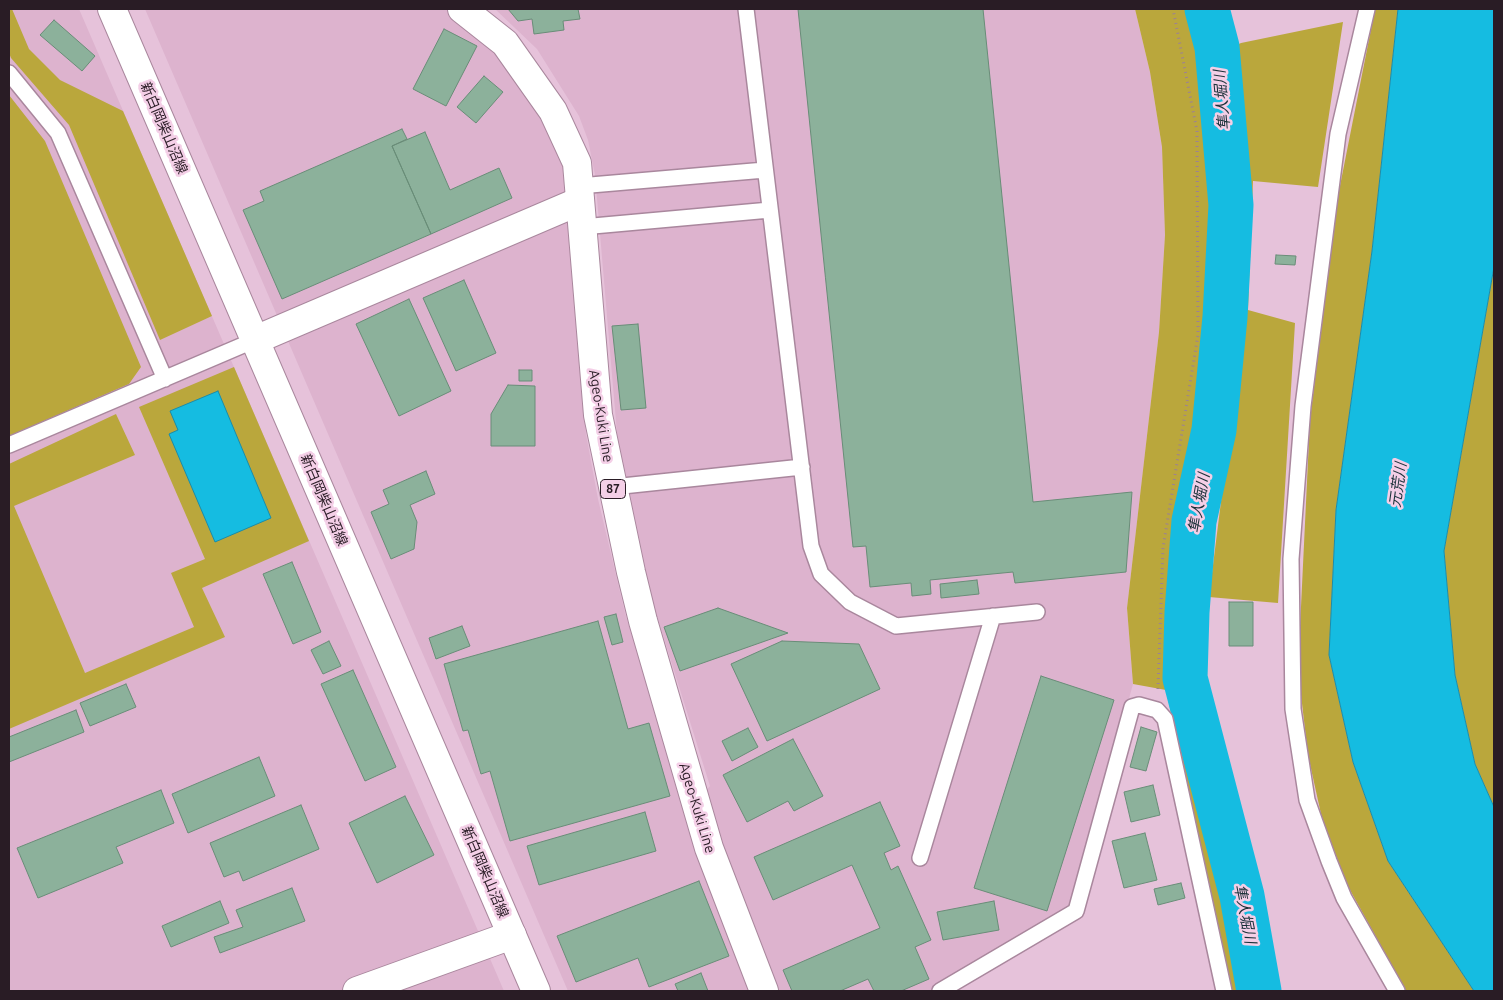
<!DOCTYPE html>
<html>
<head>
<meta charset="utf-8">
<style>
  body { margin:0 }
  #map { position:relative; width:1503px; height:1000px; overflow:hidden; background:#e6c2da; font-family:Ubuntu,sans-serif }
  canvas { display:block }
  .frame { position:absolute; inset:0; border:10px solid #291c25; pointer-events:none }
</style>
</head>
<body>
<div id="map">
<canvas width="1503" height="1000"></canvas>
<div class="frame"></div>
</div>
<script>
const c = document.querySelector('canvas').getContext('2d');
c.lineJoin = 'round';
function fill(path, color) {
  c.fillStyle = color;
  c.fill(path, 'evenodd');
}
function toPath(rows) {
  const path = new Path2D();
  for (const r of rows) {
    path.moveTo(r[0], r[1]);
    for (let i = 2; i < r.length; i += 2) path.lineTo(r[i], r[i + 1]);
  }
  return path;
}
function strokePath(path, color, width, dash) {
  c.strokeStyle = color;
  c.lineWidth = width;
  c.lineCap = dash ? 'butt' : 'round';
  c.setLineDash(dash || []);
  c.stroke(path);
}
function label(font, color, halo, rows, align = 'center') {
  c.font = font + ' Ubuntu,"Noto Sans JP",sans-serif';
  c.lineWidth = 5;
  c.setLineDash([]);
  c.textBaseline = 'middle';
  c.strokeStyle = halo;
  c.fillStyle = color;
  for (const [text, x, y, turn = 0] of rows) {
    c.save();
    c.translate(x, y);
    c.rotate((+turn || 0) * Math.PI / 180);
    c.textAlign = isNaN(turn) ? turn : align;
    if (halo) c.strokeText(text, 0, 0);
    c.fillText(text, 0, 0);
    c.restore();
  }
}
fill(toPath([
  [9,9,79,9,504,991,9,991],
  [145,9,447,9,517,73,553,132,564,171,586,434,598,499,625,613,702,864,750,991,568,991],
  [495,9,1135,9,1150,72,1162,147,1165,235,1159,332,1127,608,1133,684,1073,903,1065,911,929,991,779,991,703,794,710,786,652,600,624,477,618,445,595,175,588,140,579,116,537,49]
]), '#ddb3ce');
fill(toPath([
  [9,9,12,9,29,49,60,80,123,111,212,316,160,340,69,125,11,58,9,53],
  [1135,9,1191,9,1213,108,1220,208,1214,313,1200,431,1178,523,1170,594,1174,690,1209,838,1235,929,1247,991,1232,991,1166,690,1133,684,1127,608,1159,332,1165,235,1162,147,1150,72],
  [1375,9,1398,9,1372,251,1336,510,1329,655,1353,762,1388,861,1474,991,1406,991,1340,872,1321,814,1308,755,1298,669,1310,419,1337,201],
  [1343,22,1318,187,1253,181,1248,310,1295,323,1278,603,1209,597,1237,374,1233,305,1244,171,1224,51,1241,43],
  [9,95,45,141,141,367,129,384,9,436],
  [1494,267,1494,807,1475,764,1455,675,1444,551],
  [234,367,309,541,202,588,225,637,9,729,9,464,116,414,135,455,14,506,85,673,194,627,171,573,205,559,139,407]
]), '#baa73c');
const water = toPath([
  [1398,9,1494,9,1494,267,1444,551,1455,675,1475,764,1494,807,1494,991,1474,991,1388,861,1353,762,1329,655,1336,510,1372,251,1398,9],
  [218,391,271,518,215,542,169,434,178,430,170,411,218,391]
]);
fill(water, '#15bce1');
strokePath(water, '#1b8ca9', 1);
strokePath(toPath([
  [1207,9,1217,47,1231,205,1225,317,1214,430,1194,521,1187,612,1185,678,1242,896,1259,991]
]), '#15bce1', 45);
const building = toPath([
  [508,9,578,9,580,19,563,21,564,30,534,34,532,19,518,21,508,9],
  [798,9,983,9,1033,502,1132,492,1126,572,1015,583,1013,572,930,580,931,594,912,596,911,583,870,587,866,546,853,547,798,9],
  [54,20,95,56,82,71,40,35,54,20],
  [444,29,477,46,446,106,413,89,444,29],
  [484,76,503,92,476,123,457,107,484,76],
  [402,129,407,139,392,146,431,234,282,299,243,210,264,201,260,191,402,129],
  [425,132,450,190,499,168,512,198,431,234,392,146,425,132],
  [1276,255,1296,256,1295,265,1275,264,1276,255],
  [464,280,496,353,456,371,423,298,464,280],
  [409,299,451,391,399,416,356,324,409,299],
  [638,324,646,408,621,410,612,326,638,324],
  [519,370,532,370,532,381,519,381,519,370],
  [508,385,535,386,535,446,491,446,491,414,508,385],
  [426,471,435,494,410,505,417,522,414,549,391,559,371,512,389,504,383,490,426,471],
  [292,562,321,632,293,644,263,574,292,562],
  [977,580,979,594,941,598,940,584,977,580],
  [1229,602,1253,602,1253,646,1229,646,1229,602],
  [718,608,788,633,680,671,664,627,718,608],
  [616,614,623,642,612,645,604,617,616,614],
  [598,621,628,729,649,723,670,796,510,841,490,771,481,774,468,730,463,731,444,664,598,621],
  [462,626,470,646,436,659,429,638,462,626],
  [329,641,341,666,323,674,311,650,329,641],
  [782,641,859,644,880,689,767,741,731,664,782,641],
  [353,670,396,767,365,781,321,684,353,670],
  [1041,676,1114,700,1047,911,974,888,1041,676],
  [126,684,136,707,90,726,80,703,126,684],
  [76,710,84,732,9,762,9,737,76,710],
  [1141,727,1157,732,1146,771,1130,767,1141,727],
  [748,728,758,747,732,761,722,741,748,728],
  [793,739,823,796,794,811,788,801,747,822,723,775,793,739],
  [259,757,275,796,188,833,172,794,259,757],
  [1153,785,1160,815,1131,822,1124,792,1153,785],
  [161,790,174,823,116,847,123,863,38,898,17,848,161,790],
  [405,796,434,855,377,883,349,823,405,796],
  [880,802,900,846,884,853,891,870,898,866,931,940,915,947,929,979,901,991,874,991,868,979,840,991,792,991,783,970,880,928,852,865,773,900,754,857,880,802],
  [301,805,319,849,243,881,239,871,224,877,210,843,301,805],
  [645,812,656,851,539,885,527,846,645,812],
  [1145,833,1157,880,1124,888,1112,841,1145,833],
  [699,881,729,956,649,987,638,958,576,982,557,936,699,881],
  [1181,883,1185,898,1158,905,1154,889,1181,883],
  [292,888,305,921,220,953,214,937,243,927,236,910,292,888],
  [220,901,229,923,171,947,162,926,220,901],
  [994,901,999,930,943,940,937,912,994,901],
  [701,973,708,991,678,991,675,984,701,973]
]);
fill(building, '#8cb19b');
strokePath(building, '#698d78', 1);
const service = toPath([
  [746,9,811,546,821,574,850,602,896,626,1037,612],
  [1367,9,1338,134,1303,406,1291,559,1293,709,1307,800,1329,861,1344,898,1397,991],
  [9,73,58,133,165,379],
  [579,186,765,170],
  [582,227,770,210],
  [9,445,255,340],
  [613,487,802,467],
  [920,858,993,616],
  [940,991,1076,911,1132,707,1139,705,1157,710,1165,719,1224,991]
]);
const minor = toPath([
  [255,340,580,201],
  [357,991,512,935]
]);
const tertiary = toPath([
  [112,9,536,991]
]);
const primary = toPath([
  [462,9,505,43,553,111,577,163,598,415,631,572,643,621,709,848,764,991]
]);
strokePath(service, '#a9879d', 18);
strokePath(minor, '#a9879d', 30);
strokePath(tertiary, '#a9879d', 30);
strokePath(primary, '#a9879d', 30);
strokePath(toPath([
  [1158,689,1163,548,1198,335,1197,131,1173,9]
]), '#9d8194', 3, [1, 4]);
strokePath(service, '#fff', 15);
strokePath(minor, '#fff', 28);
strokePath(tertiary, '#fff', 28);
strokePath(primary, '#fff', 28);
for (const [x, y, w] of [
  [613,489,25]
]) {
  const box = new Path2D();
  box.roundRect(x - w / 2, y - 9.5, w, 19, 4);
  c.fillStyle = '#f4cfe7';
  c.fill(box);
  strokePath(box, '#291c25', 1);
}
label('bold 12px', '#291c25', null, [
  ["87",613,489]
]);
label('14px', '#291c25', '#f4cfe7', [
  ["新白岡柴山沼線",164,128,67],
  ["Ageo-Kuki Line",601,416,81],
  ["新白岡柴山沼線",324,500,67],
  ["Ageo-Kuki Line",697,808,73],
  ["新白岡柴山沼線",485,872,67]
]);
label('italic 15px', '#193038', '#f4cfe7', [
  ["隼人堀川",1222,100,-95],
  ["元荒川",1398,485,-82],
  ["隼人堀川",1199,503,-80],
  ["隼人堀川",1245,914,79]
]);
</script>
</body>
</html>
